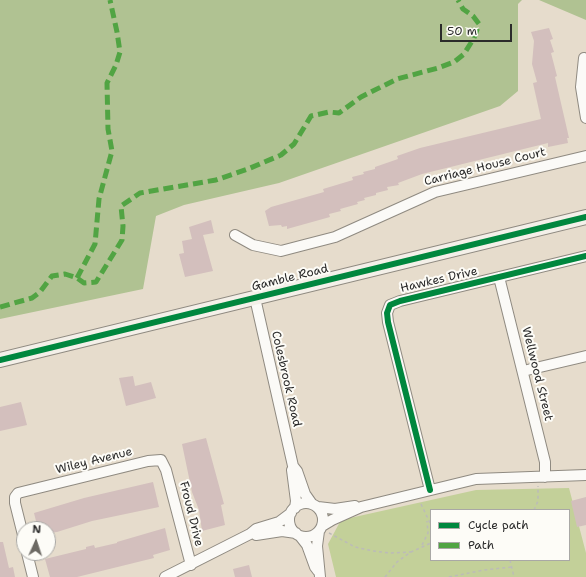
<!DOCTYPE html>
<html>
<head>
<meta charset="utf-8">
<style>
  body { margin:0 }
  #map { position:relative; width:586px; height:577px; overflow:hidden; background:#e6dccc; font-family:"Shantell Sans",sans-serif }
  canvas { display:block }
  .legend { position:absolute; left:430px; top:509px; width:140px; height:52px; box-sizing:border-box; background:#fdfcf7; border:1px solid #a9a8a5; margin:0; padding:5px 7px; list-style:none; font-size:12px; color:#2b2b2b }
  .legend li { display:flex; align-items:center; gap:8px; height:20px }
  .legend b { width:20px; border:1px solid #a9a8a5 }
  .north { position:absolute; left:16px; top:521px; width:40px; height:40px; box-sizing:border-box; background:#fdfcf7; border:1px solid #a9a8a5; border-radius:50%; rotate:3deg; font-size:11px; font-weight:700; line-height:16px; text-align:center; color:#2b2b2b }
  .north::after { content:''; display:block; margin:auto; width:14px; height:18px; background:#6c6963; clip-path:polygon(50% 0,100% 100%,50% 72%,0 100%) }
  .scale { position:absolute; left:440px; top:24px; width:72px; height:18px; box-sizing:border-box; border:2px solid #2b2b2b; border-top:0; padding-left:5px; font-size:12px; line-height:14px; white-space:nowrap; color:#2b2b2b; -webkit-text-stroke:3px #fdfcf7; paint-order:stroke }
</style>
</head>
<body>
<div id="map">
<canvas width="586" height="577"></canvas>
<ul class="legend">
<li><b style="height:5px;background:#00873e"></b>Cycle path</li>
<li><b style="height:5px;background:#51a443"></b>Path</li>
</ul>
<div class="north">N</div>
<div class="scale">50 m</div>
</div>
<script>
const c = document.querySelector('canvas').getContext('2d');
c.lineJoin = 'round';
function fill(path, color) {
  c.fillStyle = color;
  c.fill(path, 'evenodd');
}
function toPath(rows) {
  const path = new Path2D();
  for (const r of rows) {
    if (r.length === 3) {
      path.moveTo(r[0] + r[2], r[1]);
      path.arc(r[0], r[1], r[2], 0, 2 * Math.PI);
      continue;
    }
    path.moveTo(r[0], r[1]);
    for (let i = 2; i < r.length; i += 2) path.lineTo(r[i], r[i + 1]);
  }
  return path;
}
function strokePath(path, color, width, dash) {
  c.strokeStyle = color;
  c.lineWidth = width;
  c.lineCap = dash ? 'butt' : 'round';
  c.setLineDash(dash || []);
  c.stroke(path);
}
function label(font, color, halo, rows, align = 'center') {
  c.font = font + ' "Shantell Sans",sans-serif';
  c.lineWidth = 4;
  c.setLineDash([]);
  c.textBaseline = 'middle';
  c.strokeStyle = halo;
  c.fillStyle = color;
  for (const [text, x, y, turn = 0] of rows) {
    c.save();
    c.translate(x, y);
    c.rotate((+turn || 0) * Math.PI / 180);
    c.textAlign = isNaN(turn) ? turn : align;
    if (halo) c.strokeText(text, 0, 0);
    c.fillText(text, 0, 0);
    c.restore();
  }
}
fill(toPath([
  [569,488,586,553,586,577,336,577,328,544,341,520,476,490],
  [431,510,569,510,569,560,431,560]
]), '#c3d099');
fill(toPath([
  [0,0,522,0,518,4,518,91,500,106,279,183,184,205,156,216,143,289,0,319],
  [539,0,586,0,586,20]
]), '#b0c292');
fill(toPath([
  [549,28,553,39,550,40,554,52,551,53,557,76,555,77,569,138,567,138,568,143,548,147,548,143,422,174,398,183,399,185,387,187,388,190,376,193,376,195,364,198,365,200,357,202,358,204,340,209,341,211,329,214,330,217,287,229,287,226,282,227,281,225,269,226,265,211,271,207,324,192,323,189,353,180,352,177,364,174,363,172,375,169,375,167,398,159,397,156,420,148,541,119,533,83,537,82,532,64,534,41,531,32],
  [211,220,214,233,203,235,213,271,185,277,179,254,184,253,182,241,192,239,189,227],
  [133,376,135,386,151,382,156,398,126,406,119,378],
  [21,402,27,425,0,431,0,407],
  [206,438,224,504,221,505,225,525,202,531,199,510,192,492,182,444],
  [153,482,159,507,92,521,57,532,48,533,48,529,38,529,34,513,84,498],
  [586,497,586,525,577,527,571,501],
  [165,528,170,550,153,555,154,558,77,577,50,577,45,559,86,549,86,547,94,545,95,548,117,543,117,542],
  [0,542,3,542,9,568,13,567,15,577,0,577],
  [249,565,252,577,235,577,233,569]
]), '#d3bfbd');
const minor = toPath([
  [584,58,581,87,586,118],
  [235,235,253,245,281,251,304,245,335,237,435,192,586,156],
  [499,277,545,462,545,477],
  [255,298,293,466,297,471,305,494,312,504],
  [523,371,586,356],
  [292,470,296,501,295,508],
  [430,490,388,322,387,313,390,305,400,301,586,256],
  [306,520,17],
  [318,507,335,509,355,506],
  [322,526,332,520,361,507,476,479,586,475],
  [319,531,317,546,320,577],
  [256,535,282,531,296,533],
  [300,536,307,545,315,567,318,571],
  [24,539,15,503,15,497,18,493,148,461,161,460,166,470,191,565],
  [27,553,33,577],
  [165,577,250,534,256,529,279,522,291,513]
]);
const secondary = toPath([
  [0,360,586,217]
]);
strokePath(minor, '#8f8a81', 12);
strokePath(secondary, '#8f8a81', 16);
strokePath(toPath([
  [421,504,431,525],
  [534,510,538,501,538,486],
  [329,533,355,547,373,551,390,553,411,552],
  [422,545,428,533,427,521],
  [510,560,514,577],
  [385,577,397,562,411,552,431,543],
  [449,577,484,570,512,567]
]), '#bcbbb8', 1.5, [3, 3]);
strokePath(minor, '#fbfaf7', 10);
strokePath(secondary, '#f4f0e9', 14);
strokePath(toPath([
  [77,278,95,244,99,199,112,151,108,129,107,83,116,65,120,52,117,32,110,0],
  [0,307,32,298,40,292,52,276,65,274,77,278,84,283,96,282,122,240,123,226,121,206,140,193,216,180,248,169,281,155,294,144,311,116,329,112,339,113,361,97,397,79,438,68,454,62,464,54,474,38,479,24,473,16,463,9,458,0]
]), '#51a443', 5, [10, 5]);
strokePath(toPath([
  [0,360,586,217],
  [430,490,388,322,387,313,390,305,400,301,586,256]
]), '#00873e', 6);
label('12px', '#2b2b2b', '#fdfcf7', [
  ["Carriage House Court",485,167,-14],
  ["Gamble Road",290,278,-14],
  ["Hawkes Drive",439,280,-13],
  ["Wellwood Street",537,374,76],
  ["Colesbrook Road",286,379,77],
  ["Wiley Avenue",94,461,-14],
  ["Froud Drive",191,514,76]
]);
</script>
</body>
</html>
